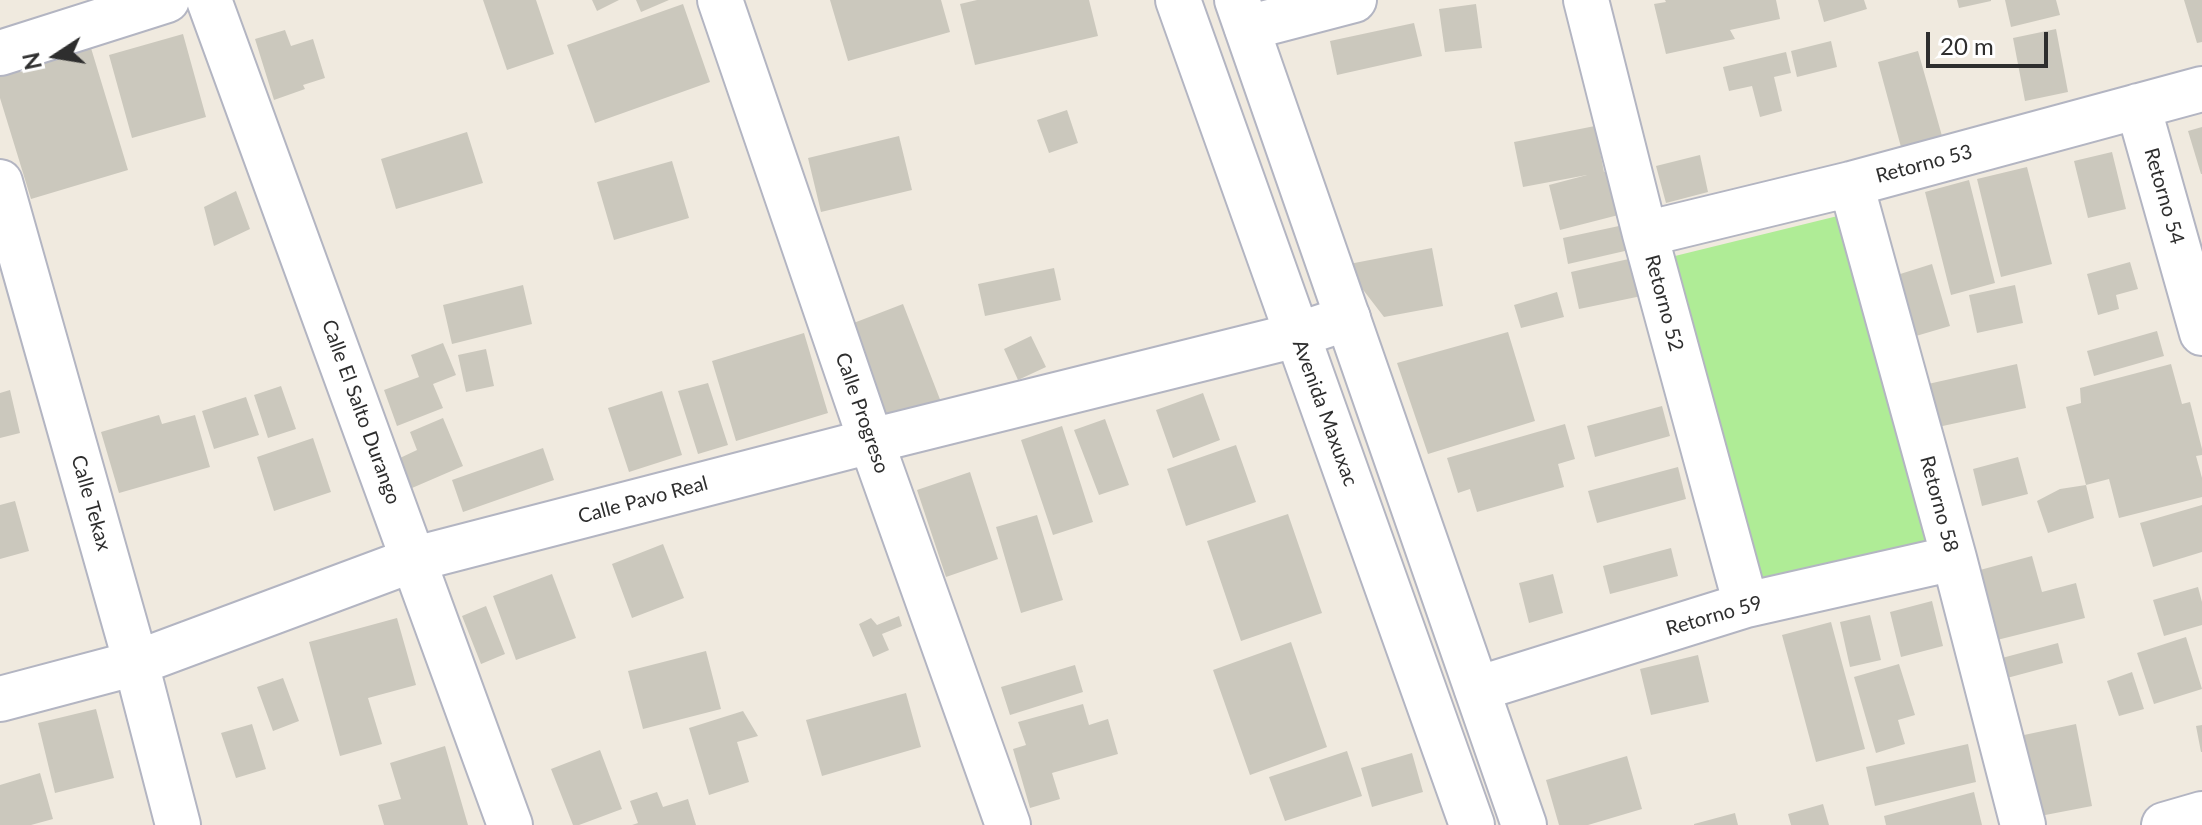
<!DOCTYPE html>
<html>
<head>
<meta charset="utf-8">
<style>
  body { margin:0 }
  #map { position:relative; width:2202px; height:825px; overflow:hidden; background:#f0eadf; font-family:Lato,sans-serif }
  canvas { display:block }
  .north { position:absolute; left:16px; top:16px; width:80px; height:80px; -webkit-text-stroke:6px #fff; paint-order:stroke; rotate:258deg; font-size:22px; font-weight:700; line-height:32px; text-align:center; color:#2e2e2e }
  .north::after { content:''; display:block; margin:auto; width:28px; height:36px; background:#2e2e2e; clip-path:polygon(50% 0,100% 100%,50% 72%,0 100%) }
  .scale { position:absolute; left:1926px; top:32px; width:122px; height:36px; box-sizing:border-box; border:4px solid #2e2e2e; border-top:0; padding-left:10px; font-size:24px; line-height:28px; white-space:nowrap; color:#2e2e2e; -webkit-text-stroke:6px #fff; paint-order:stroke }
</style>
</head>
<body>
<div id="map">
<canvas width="2202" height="825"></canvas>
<div class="north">N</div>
<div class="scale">20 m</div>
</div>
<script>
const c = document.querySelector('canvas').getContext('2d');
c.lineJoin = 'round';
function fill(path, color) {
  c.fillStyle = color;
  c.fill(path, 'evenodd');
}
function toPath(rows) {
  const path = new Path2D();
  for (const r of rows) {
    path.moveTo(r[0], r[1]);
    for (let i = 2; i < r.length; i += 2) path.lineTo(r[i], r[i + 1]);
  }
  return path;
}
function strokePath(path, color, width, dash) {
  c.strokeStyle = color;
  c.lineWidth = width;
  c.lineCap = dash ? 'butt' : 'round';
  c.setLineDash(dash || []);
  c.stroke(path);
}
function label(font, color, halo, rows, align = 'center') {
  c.font = font + ' Lato,sans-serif';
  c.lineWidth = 6;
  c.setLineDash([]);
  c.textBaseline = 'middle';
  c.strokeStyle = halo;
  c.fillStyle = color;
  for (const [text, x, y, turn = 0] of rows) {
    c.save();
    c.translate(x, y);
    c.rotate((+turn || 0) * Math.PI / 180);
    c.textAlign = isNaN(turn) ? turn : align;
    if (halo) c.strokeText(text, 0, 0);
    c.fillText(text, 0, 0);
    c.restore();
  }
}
fill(toPath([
  [1858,211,1941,549,1758,594,1675,256]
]), '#afec96');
fill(toPath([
  [483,0,536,0,554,54,507,70],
  [592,0,619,0,597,11],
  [636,0,669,0,641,12],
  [830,0,941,0,950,32,848,61],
  [977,0,1089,0,1098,36,975,65,960,4],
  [1665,0,1776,0,1780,19,1730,30,1735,39,1666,54,1654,4,1666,2],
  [1818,0,1864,0,1867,9,1824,22],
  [1957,0,1991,0,1991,1,1959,8],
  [2005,0,2056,0,2060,15,2011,27],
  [2184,0,2202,0,2202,42,2197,43],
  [683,4,710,82,595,123,567,45],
  [1476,4,1482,48,1445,52,1439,9],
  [1414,23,1422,56,1337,75,1330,41],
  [2056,29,2068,92,2025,101,2013,38],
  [285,30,291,46,313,39,325,78,303,85,305,89,274,100,255,39],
  [183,34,206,117,132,138,109,55],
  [1831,41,1837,67,1797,77,1791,51],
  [91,48,128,170,31,199,0,98,0,76],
  [1918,51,1942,136,1901,147,1878,62],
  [1786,52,1791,73,1774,77,1782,111,1760,117,1752,86,1729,91,1723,67],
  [1067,110,1078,143,1049,153,1037,120],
  [1595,126,1604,172,1623,166,1634,211,1560,230,1549,185,1587,175,1523,187,1514,142],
  [2202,127,2202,174,2201,174,2188,131],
  [467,132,483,183,396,209,381,159],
  [899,136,912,190,821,212,808,158],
  [2112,152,2126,209,2088,218,2074,161],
  [1700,155,1708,192,1666,203,1656,166],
  [672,161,689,218,614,240,597,182],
  [2027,167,2052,264,2001,277,1977,179],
  [1969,180,1995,283,1951,295,1925,192],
  [236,191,250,229,214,246,204,207],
  [1633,223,1638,248,1568,264,1563,238],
  [1432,248,1443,306,1384,317,1344,265],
  [1642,256,1651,294,1579,309,1571,272],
  [2130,262,2138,289,2116,295,2119,309,2098,315,2087,274],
  [1932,264,1950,326,1916,336,1897,275],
  [1054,268,1061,300,985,316,978,284],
  [523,285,532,324,452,344,443,305],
  [2015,285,2023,323,1977,333,1969,295],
  [1557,292,1564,317,1521,328,1514,305],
  [903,304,941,402,888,422,851,324],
  [2157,331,2164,356,2094,376,2087,351],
  [1508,332,1535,421,1428,454,1397,363],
  [804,333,828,413,736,441,712,361],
  [1031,336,1046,367,1018,380,1004,349],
  [443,343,456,375,433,384,443,408,397,426,384,390,419,377,411,355],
  [486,349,494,386,466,392,458,355],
  [2017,364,2026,408,1938,427,1928,384],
  [2171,364,2182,404,2190,402,2202,449,2202,455,2196,456,2202,478,2202,497,2119,518,2109,479,2086,485,2066,407,2081,403,2080,388],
  [708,383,728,445,698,454,678,391],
  [281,386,296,429,268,438,254,395],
  [10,390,20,433,0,438,0,393],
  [662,391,682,455,629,472,608,408],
  [1203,393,1220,440,1173,458,1156,410],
  [246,397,259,435,214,449,202,411],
  [1662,406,1670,436,1595,457,1587,426],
  [159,415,162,424,195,415,210,467,119,493,101,432],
  [443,418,463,466,412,488,400,458,417,450,410,432],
  [1105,419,1129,485,1099,495,1074,430],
  [1565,424,1575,459,1558,464,1564,487,1477,512,1470,489,1458,493,1447,458],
  [1062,426,1093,522,1053,535,1021,440],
  [313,438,331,492,274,511,257,457],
  [1236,445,1256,502,1186,526,1167,469],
  [543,448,554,480,463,512,452,480],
  [2018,457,2028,494,1982,506,1973,469],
  [1678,467,1686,499,1597,523,1588,491],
  [970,472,998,559,946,577,917,490],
  [2086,485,2094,518,2048,533,2037,501,2060,489],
  [15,501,29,551,0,559,0,505],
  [2202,505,2202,552,2153,567,2140,523],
  [1288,514,1322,613,1241,641,1207,541],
  [1037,515,1063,600,1021,613,996,527],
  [663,544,684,598,632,618,612,564],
  [1671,548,1678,576,1610,594,1603,566],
  [2032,556,2042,592,2076,583,2085,618,1997,640,1980,570],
  [552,574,576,638,516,660,493,596],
  [1553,574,1563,613,1529,623,1519,583],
  [2198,587,2202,602,2202,625,2164,636,2153,600],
  [1932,601,1943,646,1901,657,1890,612],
  [486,606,505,654,481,664,462,616],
  [1870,615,1881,660,1850,667,1840,622],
  [899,616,902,626,882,634,889,650,873,657,859,624,871,618,877,625],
  [397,618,416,685,368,698,382,744,340,756,309,642],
  [1831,622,1865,749,1816,762,1782,635],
  [2186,637,2202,689,2154,704,2137,653],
  [1291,642,1327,747,1250,775,1213,670],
  [2058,643,2063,663,2007,678,2002,658],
  [706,651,721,709,643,729,628,671],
  [1698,655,1709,702,1651,715,1640,669],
  [1899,664,1915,715,1898,720,1905,744,1876,753,1854,677],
  [1075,665,1083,692,1010,715,1001,687],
  [2132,672,2144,709,2119,716,2107,681],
  [283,678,299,721,273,731,257,687],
  [906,693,921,747,822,776,806,720],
  [1083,704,1089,725,1108,719,1118,754,1052,773,1060,799,1030,808,1013,749,1026,745,1018,722],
  [96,709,114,778,55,793,38,723],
  [743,711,758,736,737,742,749,782,709,795,689,728],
  [252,724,266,769,236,778,221,733],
  [2076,724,2092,806,2040,816,2024,735],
  [2202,725,2202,752,2201,752,2196,726],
  [1968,744,1976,782,1875,806,1866,767],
  [445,746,468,825,384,825,378,805,401,799,390,763],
  [600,750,622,809,579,825,573,825,551,769],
  [1347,751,1362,796,1285,821,1269,777],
  [1412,753,1423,792,1372,807,1361,768],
  [1627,756,1642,809,1588,825,1559,825,1546,780],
  [40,773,53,819,31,825,0,825,0,785],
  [657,792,663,807,688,799,696,825,632,825,638,823,630,801],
  [1974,792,1982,825,1886,825,1884,816],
  [1823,804,1829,825,1791,825,1788,814],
  [1735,813,1738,825,1694,825,1694,824]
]), '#cbc8bd');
const minor = toPath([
  [209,0,510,825],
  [720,0,871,441,1008,825],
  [1586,0,1645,234,1746,605],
  [1247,28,1354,0],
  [0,53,167,0],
  [2138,106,2202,333],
  [0,182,136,663,178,825],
  [1851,184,1954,558,2023,825],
  [1645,234,1851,184,2202,89],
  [1477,689,1746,605,1954,558],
  [0,699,136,663,415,559,871,441,1297,335,1348,318]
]);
const tertiary = toPath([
  [1178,0,1472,825],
  [1237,0,1524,825],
  [2164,825,2202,814]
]);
strokePath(minor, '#b3b5c2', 48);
strokePath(tertiary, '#b3b5c2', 48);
strokePath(minor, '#fff', 44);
strokePath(tertiary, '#fff', 44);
label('20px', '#2e2e2e', '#fff', [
  ["Retorno 53",1924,164,-15],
  ["Retorno 54",2164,196,74],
  ["Retorno 52",1664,303,75],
  ["Calle El Salto Durango",361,412,70],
  ["Calle Progreso",862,413,71],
  ["Avenida Maxuxac",1325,413,70],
  ["Calle Pavo Real",643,500,-15],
  ["Calle Tekax",91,503,74],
  ["Retorno 58",1939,504,75],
  ["Retorno 59",1714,616,-16]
]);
</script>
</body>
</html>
